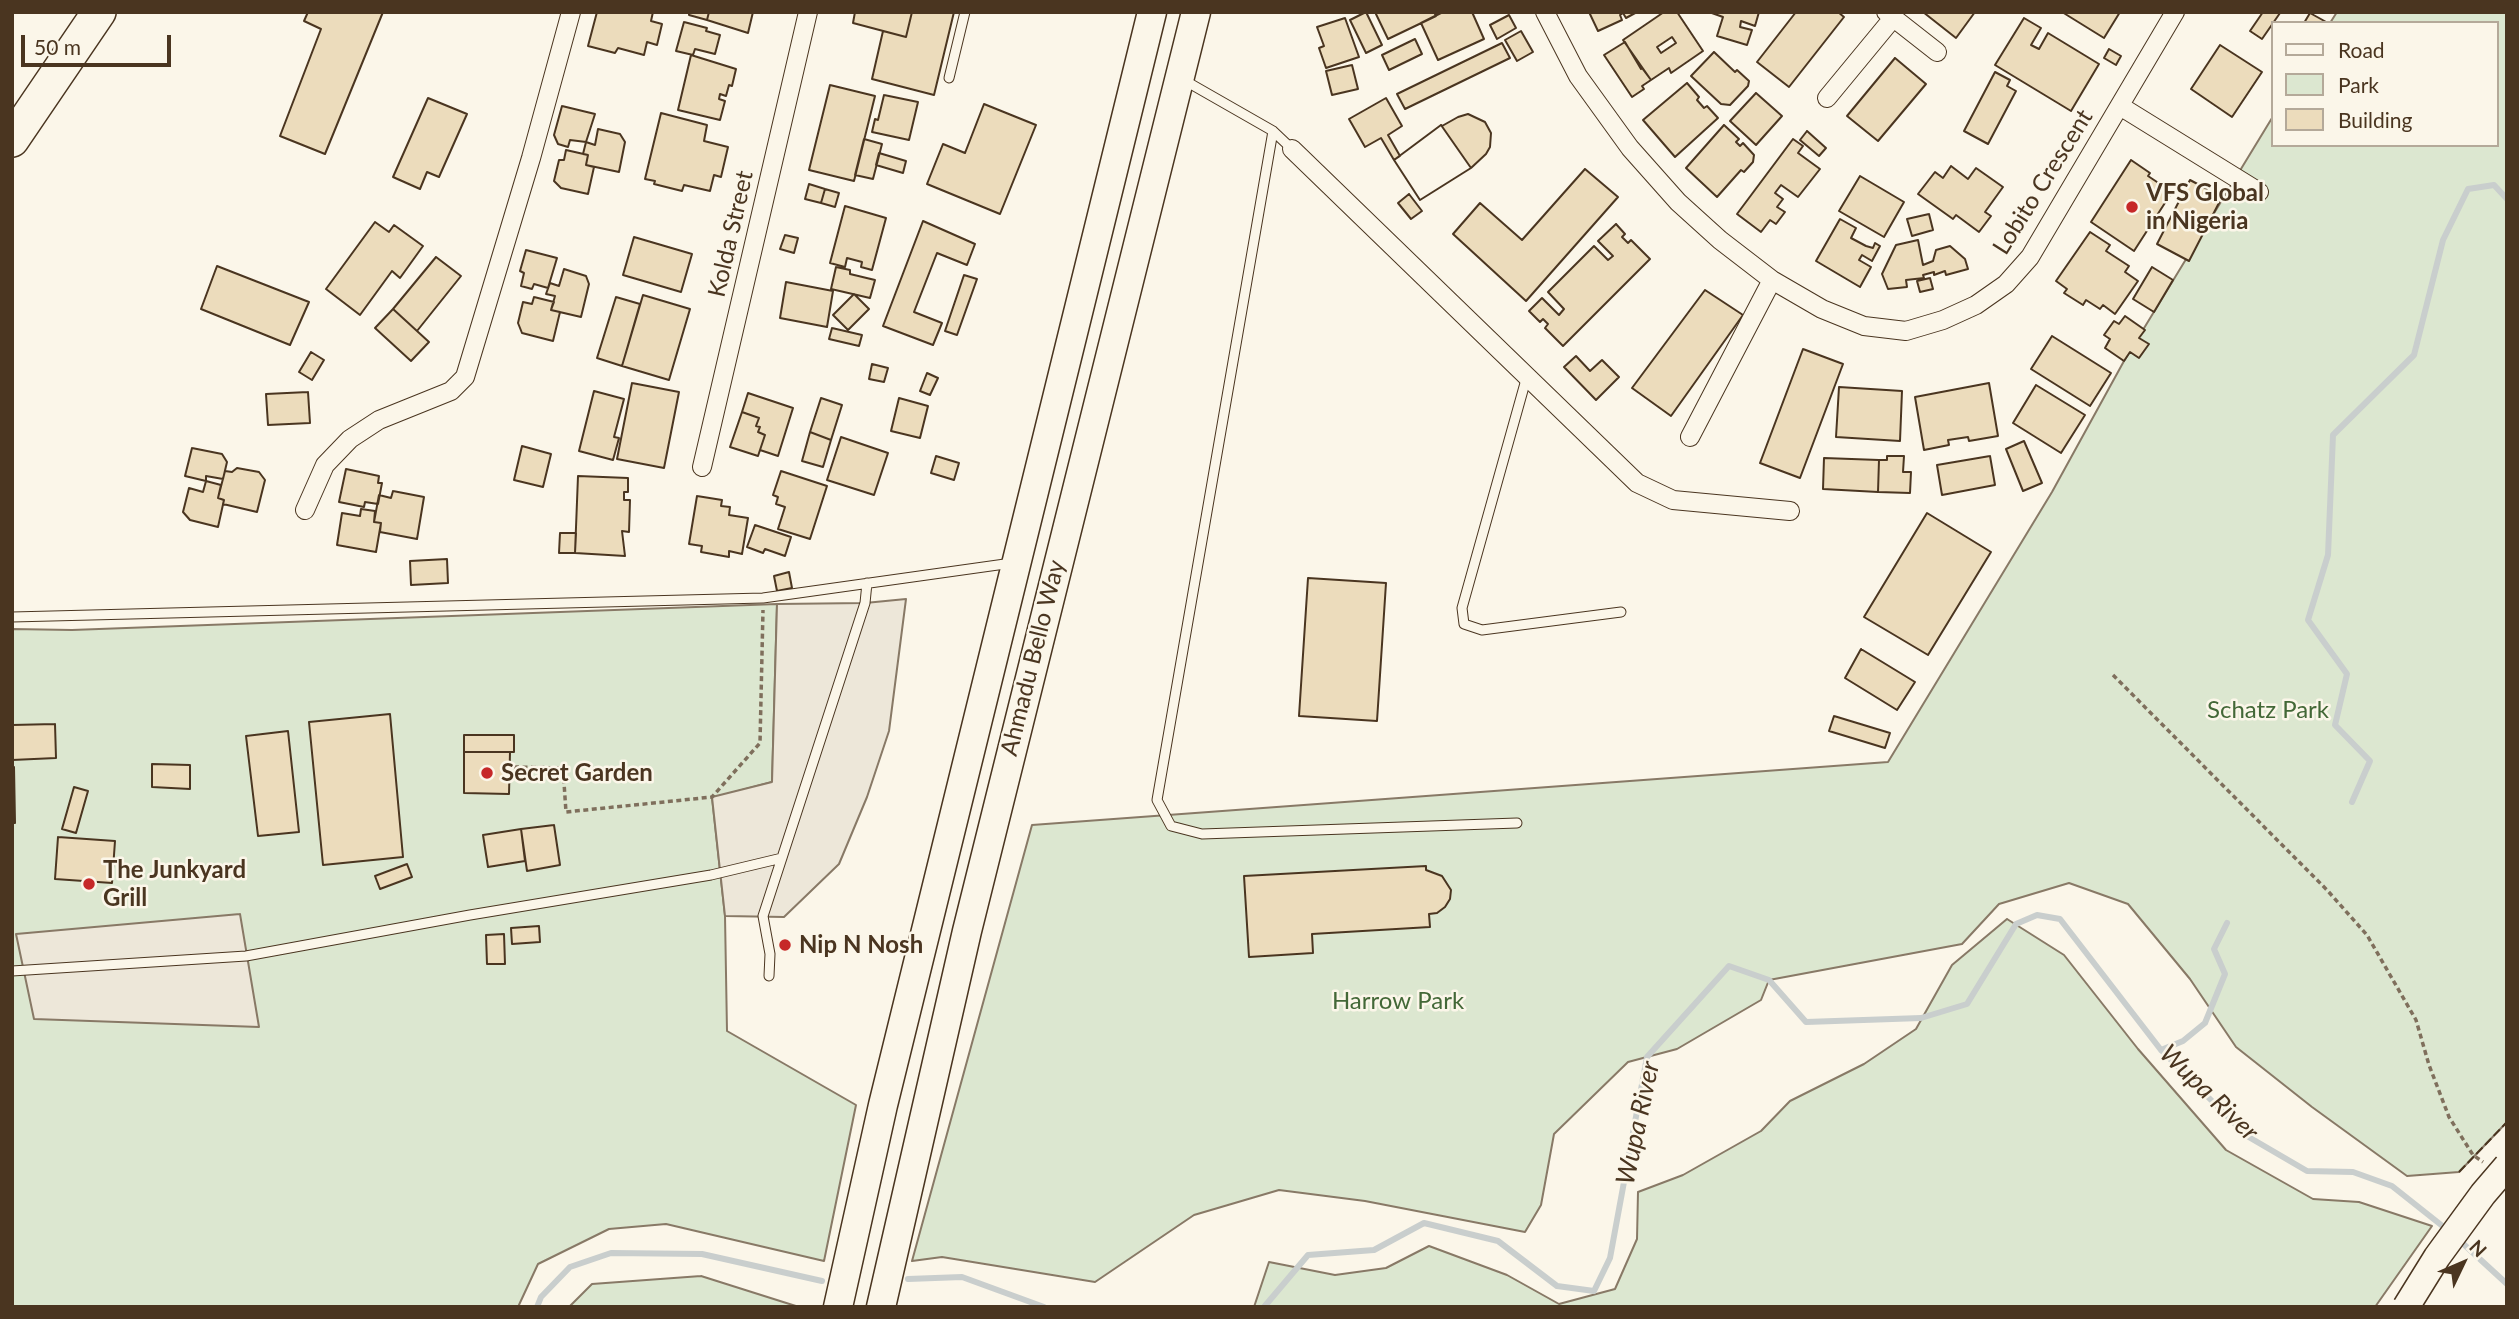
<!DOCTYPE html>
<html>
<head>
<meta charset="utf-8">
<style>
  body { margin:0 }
  #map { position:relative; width:2519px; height:1319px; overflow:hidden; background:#fbf6e9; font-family:Lato,sans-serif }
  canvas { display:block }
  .frame { position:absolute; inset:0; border:14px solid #4a3520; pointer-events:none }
  .legend { position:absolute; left:2271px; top:21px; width:228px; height:126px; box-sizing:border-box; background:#fbf6e9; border:2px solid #b4a999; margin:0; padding:9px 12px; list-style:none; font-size:21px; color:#4a3520 }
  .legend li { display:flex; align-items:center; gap:14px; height:35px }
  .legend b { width:35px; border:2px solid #b4a999 }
  .north { position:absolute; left:2428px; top:1228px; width:70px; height:70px; -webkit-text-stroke:5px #fbf6e9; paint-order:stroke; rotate:46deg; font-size:19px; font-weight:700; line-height:28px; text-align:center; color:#4a3520 }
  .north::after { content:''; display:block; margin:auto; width:24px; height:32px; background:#4a3520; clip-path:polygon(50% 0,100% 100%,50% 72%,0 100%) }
  .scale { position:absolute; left:21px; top:35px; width:150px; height:32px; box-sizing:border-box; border:4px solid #4a3520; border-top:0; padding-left:9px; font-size:21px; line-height:24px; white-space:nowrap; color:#4a3520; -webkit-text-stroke:5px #fbf6e9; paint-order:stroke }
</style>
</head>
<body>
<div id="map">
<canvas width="2519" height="1319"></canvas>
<div class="frame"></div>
<ul class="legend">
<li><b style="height:9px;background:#fbf6e9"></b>Road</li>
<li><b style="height:19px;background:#dce7d0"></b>Park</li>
<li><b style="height:19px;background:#ecdcbc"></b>Building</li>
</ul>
<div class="north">N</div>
<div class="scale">50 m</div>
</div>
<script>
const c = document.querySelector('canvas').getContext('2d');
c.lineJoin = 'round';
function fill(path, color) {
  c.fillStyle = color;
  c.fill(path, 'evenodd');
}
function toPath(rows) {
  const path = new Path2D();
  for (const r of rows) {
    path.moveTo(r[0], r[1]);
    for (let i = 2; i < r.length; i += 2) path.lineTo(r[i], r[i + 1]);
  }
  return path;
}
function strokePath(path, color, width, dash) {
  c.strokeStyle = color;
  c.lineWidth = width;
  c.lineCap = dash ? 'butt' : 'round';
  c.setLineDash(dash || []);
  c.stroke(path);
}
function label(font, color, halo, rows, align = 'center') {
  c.font = font + ' Lato,sans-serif';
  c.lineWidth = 5;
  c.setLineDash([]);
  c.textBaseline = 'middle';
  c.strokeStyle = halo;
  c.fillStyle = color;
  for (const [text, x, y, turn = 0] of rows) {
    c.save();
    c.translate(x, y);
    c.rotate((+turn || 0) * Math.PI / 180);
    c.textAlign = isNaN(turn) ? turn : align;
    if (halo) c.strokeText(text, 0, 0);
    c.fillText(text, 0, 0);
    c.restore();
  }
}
const green = toPath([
  [2337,12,2507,12,2507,1122,2459,1172,2407,1176,2312,1107,2236,1047,2190,979,2128,904,2069,883,1999,904,1962,944,1769,980,1761,1000,1677,1049,1628,1062,1554,1134,1541,1205,1525,1232,1365,1201,1279,1190,1194,1215,1095,1282,942,1257,912,1261,1032,825,1888,762,2052,492,2124,361,2272,118,2272,145,2496,145,2496,23,2330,23,2337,12],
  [777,604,772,782,712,798,725,916,727,1031,856,1105,824,1261,666,1224,609,1229,538,1264,518,1307,12,1307,12,629,72,630,777,604],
  [2007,919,2064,955,2138,1049,2226,1150,2313,1199,2359,1202,2432,1226,2375,1307,1254,1307,1269,1262,1335,1275,1386,1268,1429,1246,1507,1275,1559,1304,1615,1289,1637,1239,1638,1192,1683,1175,1761,1131,1790,1101,1864,1064,1916,1029,1952,965,2007,919],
  [701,1276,799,1307,569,1307,592,1284,701,1276]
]);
fill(green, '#dce7d0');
strokePath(green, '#887966', 2);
const parking = toPath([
  [906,599,889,731,867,797,839,864,784,917,725,916,712,797,772,782,777,604,865,603,906,599],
  [240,914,259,1027,34,1019,16,934,240,914]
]);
fill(parking, '#ede7d9');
strokePath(parking, '#887966', 2);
strokePath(toPath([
  [2352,802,2370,761,2335,725,2347,674,2308,620,2328,555,2333,435,2414,355,2443,240,2468,189,2494,185,2507,199],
  [2161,1050,2183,1041,2205,1023,2225,974,2214,949,2227,923],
  [2458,1239,2507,1284],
  [908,1279,962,1277,1044,1307],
  [537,1307,541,1297,570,1267,611,1253,702,1254,822,1281],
  [1264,1307,1308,1255,1374,1250,1424,1223,1498,1241,1557,1286,1594,1291,1610,1258,1647,1057,1729,966,1769,980,1806,1022,1921,1018,1967,1004,2016,924,2037,915,2060,919,2161,1050,2247,1136,2307,1171,2353,1172,2392,1186,2450,1232]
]), '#c9cecd', 6);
const building = toPath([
  [308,12,383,12,325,154,280,136,321,29,304,21,308,12],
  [597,12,653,12,651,21,662,24,657,45,647,42,644,55,618,48,615,53,588,46,597,12],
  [689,12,709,12,707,20,689,15,689,12],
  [709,12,753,12,748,33,707,20,709,12],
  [855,12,912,12,906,37,853,23,855,12],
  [912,12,954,12,934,95,872,79,883,31,906,37,912,12],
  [1366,12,1382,45,1366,53,1350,20,1366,12],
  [1375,12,1434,12,1436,16,1388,39,1375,12],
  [1443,12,1472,12,1484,39,1438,60,1421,23,1443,12],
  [1589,12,1637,12,1626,18,1623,13,1620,15,1622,20,1598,31,1589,12],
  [1664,12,1677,12,1703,51,1671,73,1669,68,1651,80,1623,40,1664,12],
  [1672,37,1676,43,1661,53,1657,47,1672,37],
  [1709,12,1759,12,1755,26,1741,21,1740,27,1752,30,1747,45,1717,36,1723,17,1709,12],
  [1796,12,1838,12,1844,17,1789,87,1757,62,1796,12],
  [1923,12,1975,12,1956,38,1923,12],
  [2062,12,2120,12,2104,38,2062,12],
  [2263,12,2280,13,2262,39,2250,31,2263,12],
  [2310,13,2328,23,2304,23,2310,13],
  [1509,15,1516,28,1497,39,1490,25,1509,15],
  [1345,18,1359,57,1326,68,1319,48,1324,46,1317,27,1345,18],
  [2024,18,2041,28,2031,45,2039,49,2048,33,2099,64,2071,111,1995,65,2024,18],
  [684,22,707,28,706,31,720,35,715,54,695,49,693,55,676,51,684,22],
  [1521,31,1533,52,1517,61,1505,40,1521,31],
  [1415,39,1422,54,1389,70,1382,55,1415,39],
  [1625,42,1641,69,1642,68,1651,80,1642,86,1644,89,1632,97,1604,55,1625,42],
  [1502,43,1510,58,1405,109,1397,94,1502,43],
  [2220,45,2262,72,2232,117,2191,89,2220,45],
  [2109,49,2121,56,2116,65,2104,58,2109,49],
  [1714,52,1735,72,1737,70,1749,81,1748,86,1730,105,1721,104,1691,76,1714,52],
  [691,55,736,69,732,86,729,85,726,96,720,94,719,99,725,101,720,120,678,110,691,55],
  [1895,58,1926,84,1878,141,1847,116,1895,58],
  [1352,65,1358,89,1332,95,1326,71,1352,65],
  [1995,72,2010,80,2007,86,2016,91,1988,144,1964,131,1995,72],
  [1687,83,1699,97,1697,100,1704,108,1707,106,1718,118,1675,157,1643,120,1687,83],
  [830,85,875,96,854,181,809,170,830,85],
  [1756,93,1782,116,1756,145,1730,121,1756,93],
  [884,95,918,102,909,140,872,132,875,119,878,120,884,95],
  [428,98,467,114,439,177,427,172,420,189,393,177,428,98],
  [1386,98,1402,126,1388,135,1400,156,1394,160,1381,138,1365,147,1349,119,1386,98],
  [984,104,1036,125,1000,214,927,184,943,144,965,153,984,104],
  [562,106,595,114,586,142,570,140,568,147,558,144,554,135,562,106],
  [661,113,707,125,704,141,728,147,721,177,714,175,710,191,684,185,682,191,654,184,655,181,645,179,661,113],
  [1468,114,1485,122,1491,133,1490,147,1486,154,1471,168,1420,200,1394,160,1441,125,1442,126,1458,117,1468,114],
  [1441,125,1471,168,1420,200,1394,160,1441,125],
  [1724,125,1739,139,1736,142,1740,146,1743,143,1754,155,1753,162,1744,172,1741,170,1717,197,1686,168,1724,125],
  [598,129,620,134,625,142,619,172,586,165,588,155,583,154,586,142,595,145,598,129],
  [1807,131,1826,148,1819,156,1800,140,1807,131],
  [864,139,882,144,873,179,855,175,864,139],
  [1793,139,1803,146,1798,153,1820,169,1798,197,1781,185,1775,193,1783,199,1777,207,1785,212,1776,224,1770,220,1761,232,1737,214,1793,139],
  [566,150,588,155,586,165,594,167,588,194,561,188,554,181,559,160,564,160,566,150],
  [879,153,906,161,903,173,876,165,879,153],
  [2131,160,2150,173,2148,176,2172,192,2134,251,2091,222,2131,160],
  [1951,166,1968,179,1976,168,2003,187,1985,212,1991,216,1979,232,1956,215,1953,219,1918,194,1935,172,1943,178,1951,166],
  [1585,169,1618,197,1526,301,1453,234,1480,203,1522,240,1585,169],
  [1860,176,1904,202,1884,237,1839,211,1860,176],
  [2190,180,2222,197,2189,261,2157,244,2190,180],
  [809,184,825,189,821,203,805,199,809,184],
  [825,189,839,193,835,207,821,203,825,189],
  [1409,194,1422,211,1411,219,1398,203,1409,194],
  [845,206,886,218,872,270,861,267,862,262,847,258,845,267,830,263,845,206],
  [1929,214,1933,230,1912,236,1907,219,1929,214],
  [1840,219,1856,228,1851,238,1866,246,1873,248,1875,243,1880,246,1872,261,1862,255,1859,260,1871,267,1860,287,1816,261,1840,219],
  [923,221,975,244,967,265,937,253,914,312,942,323,933,345,883,326,923,221],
  [375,222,389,232,394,225,423,246,400,278,392,271,360,315,326,289,375,222],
  [1616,224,1625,234,1622,237,1628,243,1631,240,1650,259,1563,346,1545,328,1548,324,1543,319,1540,322,1529,311,1542,298,1559,315,1564,309,1548,292,1594,246,1608,260,1613,256,1598,241,1616,224],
  [2090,232,2110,245,2106,251,2129,266,2125,272,2138,281,2115,314,2103,305,2100,309,2086,300,2083,305,2064,293,2067,289,2056,281,2090,232],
  [785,235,798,238,794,253,780,249,785,235],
  [634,237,692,254,681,292,623,275,634,237],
  [1918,240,1923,265,1933,261,1936,250,1950,246,1965,259,1968,269,1946,275,1945,271,1934,275,1934,272,1923,275,1924,278,1906,280,1907,287,1888,289,1882,274,1896,245,1918,240],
  [526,250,557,258,548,288,534,284,532,289,521,286,524,273,520,271,526,250],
  [436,257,461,276,417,331,393,309,436,257],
  [217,266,309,302,290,345,201,309,217,266],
  [836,267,850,270,850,274,875,280,870,298,831,289,836,267],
  [2152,267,2173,280,2154,312,2133,299,2152,267],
  [564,269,586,276,589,284,581,317,551,310,555,296,546,294,550,283,559,286,564,269],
  [964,275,977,279,957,335,945,331,964,275],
  [1930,278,1933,289,1920,292,1917,281,1930,278],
  [786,282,833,291,827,327,780,318,786,282],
  [1705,290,1743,315,1671,416,1632,388,1705,290],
  [854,294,869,309,848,330,833,315,854,294],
  [643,295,690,309,669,380,622,366,643,295],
  [534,297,554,302,551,310,560,312,553,341,522,333,518,323,523,302,532,304,534,297],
  [616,297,640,304,622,366,597,358,616,297],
  [393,309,429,342,411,361,375,328,393,309],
  [2125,316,2145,330,2139,338,2149,344,2139,358,2130,352,2124,361,2105,348,2110,339,2104,335,2114,321,2119,324,2125,316],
  [832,328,862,335,859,346,829,339,832,328],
  [2052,336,2111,373,2090,406,2031,369,2052,336],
  [1803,349,1843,364,1800,478,1760,463,1803,349],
  [311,352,324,360,312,380,299,372,311,352],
  [1576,356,1590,371,1602,360,1619,377,1596,400,1564,367,1576,356],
  [872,364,888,368,884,382,869,379,872,364],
  [927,373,938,378,930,395,920,391,927,373],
  [632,383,679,392,664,468,617,459,632,383],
  [1989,383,1998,436,1969,441,1968,437,1948,440,1949,445,1924,450,1915,397,1989,383],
  [2036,385,2085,415,2061,453,2013,423,2036,385],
  [1839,387,1902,391,1900,441,1836,437,1839,387],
  [594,391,624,399,614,437,619,438,613,460,579,451,594,391],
  [308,392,310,423,268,425,266,394,308,392],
  [748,393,793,408,778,456,760,450,765,435,758,432,760,427,756,426,759,418,742,412,748,393],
  [821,398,842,405,831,440,810,432,821,398],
  [899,398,928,406,920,438,891,431,899,398],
  [742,412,759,418,756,426,760,427,758,432,765,435,758,456,730,447,742,412],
  [810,432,831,440,823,467,802,461,810,432],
  [841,437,888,453,874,495,827,480,841,437],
  [2024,441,2042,483,2023,491,2006,449,2024,441],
  [522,446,551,454,543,487,514,480,522,446],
  [192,448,222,454,227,462,223,479,206,476,206,481,185,476,192,448],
  [936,456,959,463,954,480,931,473,936,456],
  [1887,456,1904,456,1903,472,1911,472,1910,493,1878,492,1879,460,1887,460,1887,456],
  [1990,456,1995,485,1942,495,1937,465,1990,456],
  [1824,458,1879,460,1878,492,1823,489,1824,458],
  [237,468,259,472,265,480,257,512,223,504,224,500,218,498,225,471,232,472,237,468],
  [346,469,379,476,378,483,382,483,378,504,365,502,364,507,339,502,346,469],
  [781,471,827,486,810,539,778,529,785,507,776,504,778,497,773,495,781,471],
  [578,476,628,478,628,492,624,492,624,500,630,500,629,532,622,531,625,556,575,553,578,476],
  [206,481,221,485,218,498,224,500,218,527,190,520,183,512,189,488,203,492,206,481],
  [393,491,424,497,417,539,380,532,381,523,374,522,379,495,391,498,393,491],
  [697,496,722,500,721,506,730,507,729,515,748,518,742,554,729,551,729,557,701,552,702,546,689,544,697,496],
  [361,509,375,511,374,522,381,523,376,552,337,545,342,513,360,516,361,509],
  [1927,513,1991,552,1928,655,1864,617,1927,513],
  [755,525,791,537,785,556,765,549,763,553,747,547,755,525],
  [560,533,576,533,575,553,559,553,560,533],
  [447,559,448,583,411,585,410,561,447,559],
  [789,572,792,588,777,591,774,576,789,572],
  [1308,578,1386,583,1377,721,1299,716,1308,578],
  [1861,649,1915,682,1897,710,1845,678,1861,649],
  [390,714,403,857,323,865,309,722,390,714],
  [1834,716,1890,733,1885,748,1829,731,1834,716],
  [55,724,56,758,12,760,12,725,55,724],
  [288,731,299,832,258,836,246,736,288,731],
  [464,735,514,735,514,752,464,752,464,735],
  [464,752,510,752,509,794,464,793,464,752],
  [152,764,190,765,190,789,152,787,152,764],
  [12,767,14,767,15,823,12,823,12,767],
  [74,787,88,791,76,833,62,829,74,787],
  [554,825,560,865,527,871,521,829,554,825],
  [521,829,525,861,488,867,483,835,521,829],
  [58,837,115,841,112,883,55,879,58,837],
  [407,864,412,877,380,889,375,876,407,864],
  [1426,866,1426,870,1442,876,1451,890,1450,899,1445,907,1437,913,1429,914,1430,927,1312,934,1313,953,1249,957,1244,876,1426,866],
  [539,926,540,942,512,944,511,928,539,926],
  [504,934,505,964,487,964,486,935,504,934]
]);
fill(building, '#ecdcbc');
strokePath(building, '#4a3520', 2);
const service = toPath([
  [949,78,965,12],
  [1182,79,1273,131,1292,149],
  [1273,131,1157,800,1171,826,1202,834,1517,823],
  [1527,376,1462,608,1464,624,1482,630,1621,612],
  [12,617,763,598,1012,563],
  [12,971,246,956,470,915,711,875,782,858],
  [769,976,770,954,763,916,865,603,867,583]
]);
const minor = toPath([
  [1545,12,1578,76,1630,148,1678,202,1720,240,1772,280,1822,309,1864,326,1906,331,1943,320,1976,305,2006,284,2030,257,2175,12],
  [1886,12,1937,52],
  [1827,98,1893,18],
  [2120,106,2259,192],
  [1292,149,1637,483,1673,500,1790,511],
  [1690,437,1772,280],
  [702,467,808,12],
  [305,510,325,465,350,439,379,420,451,391,465,377,531,158,571,12]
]);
const primary = toPath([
  [838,1307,883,1105,1152,12],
  [881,1307,967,931,1196,12]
]);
const motorway = toPath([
  [12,140,99,12]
]);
strokePath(service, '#4a3520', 11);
strokePath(minor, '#4a3520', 20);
strokePath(primary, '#4a3520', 31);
strokePath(motorway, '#4a3520', 36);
strokePath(toPath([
  [2113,675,2327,890,2367,935,2416,1020,2429,1065,2449,1117,2473,1155,2483,1162],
  [514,767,563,768,566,812,712,797,760,743,763,610]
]), '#7f6f5c', 3.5, [5, 3.5]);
strokePath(service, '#fbf6e9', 9);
strokePath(minor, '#fbf6e9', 18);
strokePath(primary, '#fbf6e9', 28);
strokePath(motorway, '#fbf6e9', 33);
const secondaryBridge = toPath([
  [2406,1307,2437,1257,2483,1194,2507,1166]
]);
strokePath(secondaryBridge, '#4a3520', 29, []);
strokePath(secondaryBridge, '#fbf6e9', 26);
strokePath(toPath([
  [2459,1172,2507,1122]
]), '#4a3520', 2, [9, 3.5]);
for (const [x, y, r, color] of [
  [2132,207,7,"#c62828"],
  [487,773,7,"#c62828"],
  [89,884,7,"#c62828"],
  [785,945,7,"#c62828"]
]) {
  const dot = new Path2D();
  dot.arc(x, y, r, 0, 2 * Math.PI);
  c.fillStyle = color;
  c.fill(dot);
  strokePath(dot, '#fbf6e9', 2.5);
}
label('24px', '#4a3520', '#fbf6e9', [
  ["Lobito Crescent",2043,182,-58],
  ["Kolda Street",731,234,-77],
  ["Ahmadu Bello Way",1033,658,-76]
]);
label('bold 24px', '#4a3520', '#fbf6e9', [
  ["VFS Global",2146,193],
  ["in Nigeria",2146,221],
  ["Secret Garden",501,773],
  ["The Junkyard",103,870],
  ["Grill",103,898],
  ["Nip N Nosh",799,945]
], 'left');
label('24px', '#436837', '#fbf6e9', [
  ["Schatz Park",2268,710],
  ["Harrow Park",1398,1001]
]);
label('italic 26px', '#4a3520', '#fbf6e9', [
  ["Wupa River",2209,1093,44],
  ["Wupa River",1638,1123,-78]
]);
</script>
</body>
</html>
